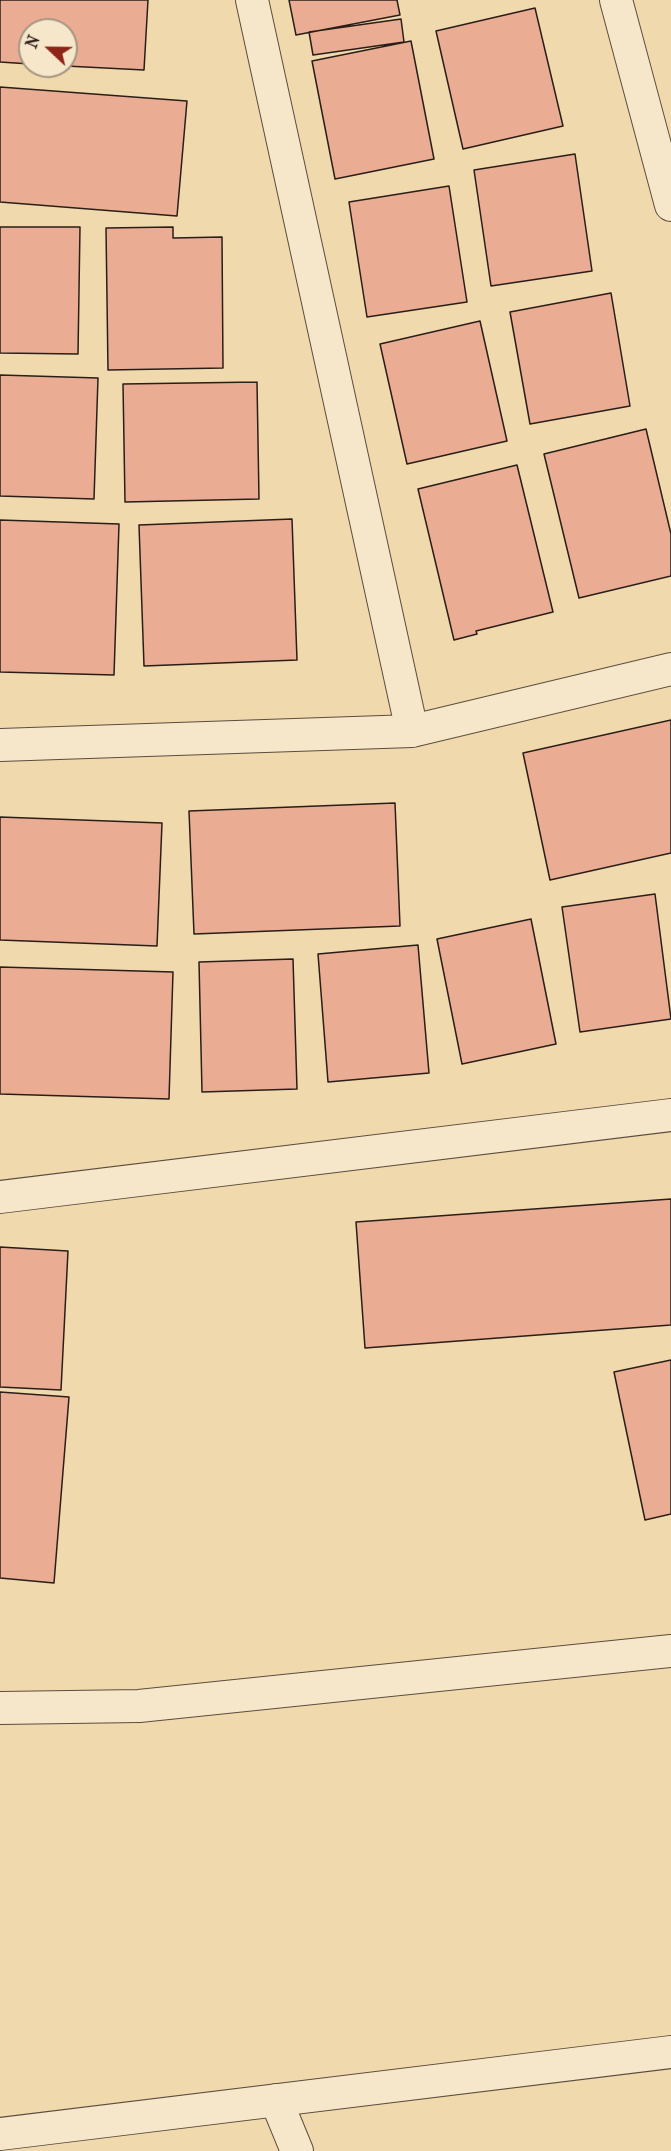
<!DOCTYPE html>
<html>
<head>
<meta charset="utf-8">
<style>
  body { margin:0 }
  #map { position:relative; width:671px; height:2151px; overflow:hidden; background:#f1d9ae; font-family:"IM FELL French Canon",serif }
  canvas { display:block }
  .north { position:absolute; left:18px; top:18px; width:60px; height:60px; box-sizing:border-box; background:#f6e6ca; border:2px solid #a49683; border-radius:50%; rotate:292deg; font-size:16px; font-weight:700; line-height:24px; text-align:center; color:#291e18 }
  .north::after { content:''; display:block; margin:auto; width:21px; height:27px; background:#8f2418; clip-path:polygon(50% 0,100% 100%,50% 72%,0 100%) }
</style>
</head>
<body>
<div id="map">
<canvas width="671" height="2151"></canvas>
<div class="north">N</div>
</div>
<script>
const c = document.querySelector('canvas').getContext('2d');
c.lineJoin = 'round';
function fill(path, color) {
  c.fillStyle = color;
  c.fill(path, 'evenodd');
}
function toPath(rows) {
  const path = new Path2D();
  for (const r of rows) {
    path.moveTo(r[0], r[1]);
    for (let i = 2; i < r.length; i += 2) path.lineTo(r[i], r[i + 1]);
  }
  return path;
}
function strokePath(path, color, width, dash) {
  c.strokeStyle = color;
  c.lineWidth = width;
  c.lineCap = dash ? 'butt' : 'round';
  c.setLineDash(dash || []);
  c.stroke(path);
}
const building = toPath([
  [0,0,148,0,144,70,66,66,66,30,30,30,30,64,0,62,0,0],
  [289,0,397,0,400,15,296,35,289,0],
  [535,8,563,126,463,149,436,31,535,8],
  [401,19,404,42,313,55,309,32,401,19],
  [411,41,434,159,335,179,312,61,411,41],
  [0,87,187,101,177,216,0,202,0,87],
  [575,154,592,271,491,286,474,170,575,154],
  [449,186,467,302,367,317,349,202,449,186],
  [0,227,80,227,78,354,0,353,0,227],
  [173,227,173,238,222,237,223,368,108,370,106,228,173,227],
  [611,293,630,406,530,424,510,312,611,293],
  [480,321,507,441,407,464,380,344,480,321],
  [0,375,98,378,94,499,0,496,0,375],
  [257,382,259,499,125,502,123,384,257,382],
  [646,429,671,534,671,576,579,598,544,454,646,429],
  [517,465,553,612,476,631,477,634,454,640,418,489,517,465],
  [292,519,297,660,144,666,139,525,292,519],
  [0,520,119,524,114,675,0,672,0,520],
  [671,720,671,853,550,880,523,753,671,720],
  [395,803,400,926,194,934,189,811,395,803],
  [0,817,162,823,157,946,0,940,0,817],
  [655,894,671,1019,580,1032,562,907,655,894],
  [531,919,556,1044,462,1064,437,939,531,919],
  [418,945,429,1073,328,1082,318,954,418,945],
  [293,959,297,1089,202,1092,199,962,293,959],
  [0,967,173,972,169,1099,0,1094,0,967],
  [671,1199,671,1325,365,1348,356,1222,671,1199],
  [0,1247,68,1251,61,1390,0,1387,0,1247],
  [671,1360,671,1514,645,1520,614,1372,671,1360],
  [0,1392,69,1397,54,1583,0,1578,0,1392]
]);
fill(building, '#eaad93');
strokePath(building, '#291e18', 1.5);
const minor = toPath([
  [252,0,412,731],
  [616,0,671,205],
  [0,745,412,731,671,669],
  [0,1197,671,1115],
  [0,1708,139,1706,671,1651],
  [276,2100,297,2151],
  [0,2134,671,2052]
]);
strokePath(minor, '#5b4d3e', 34);
strokePath(minor, '#f6e6ca', 32);
</script>
</body>
</html>
